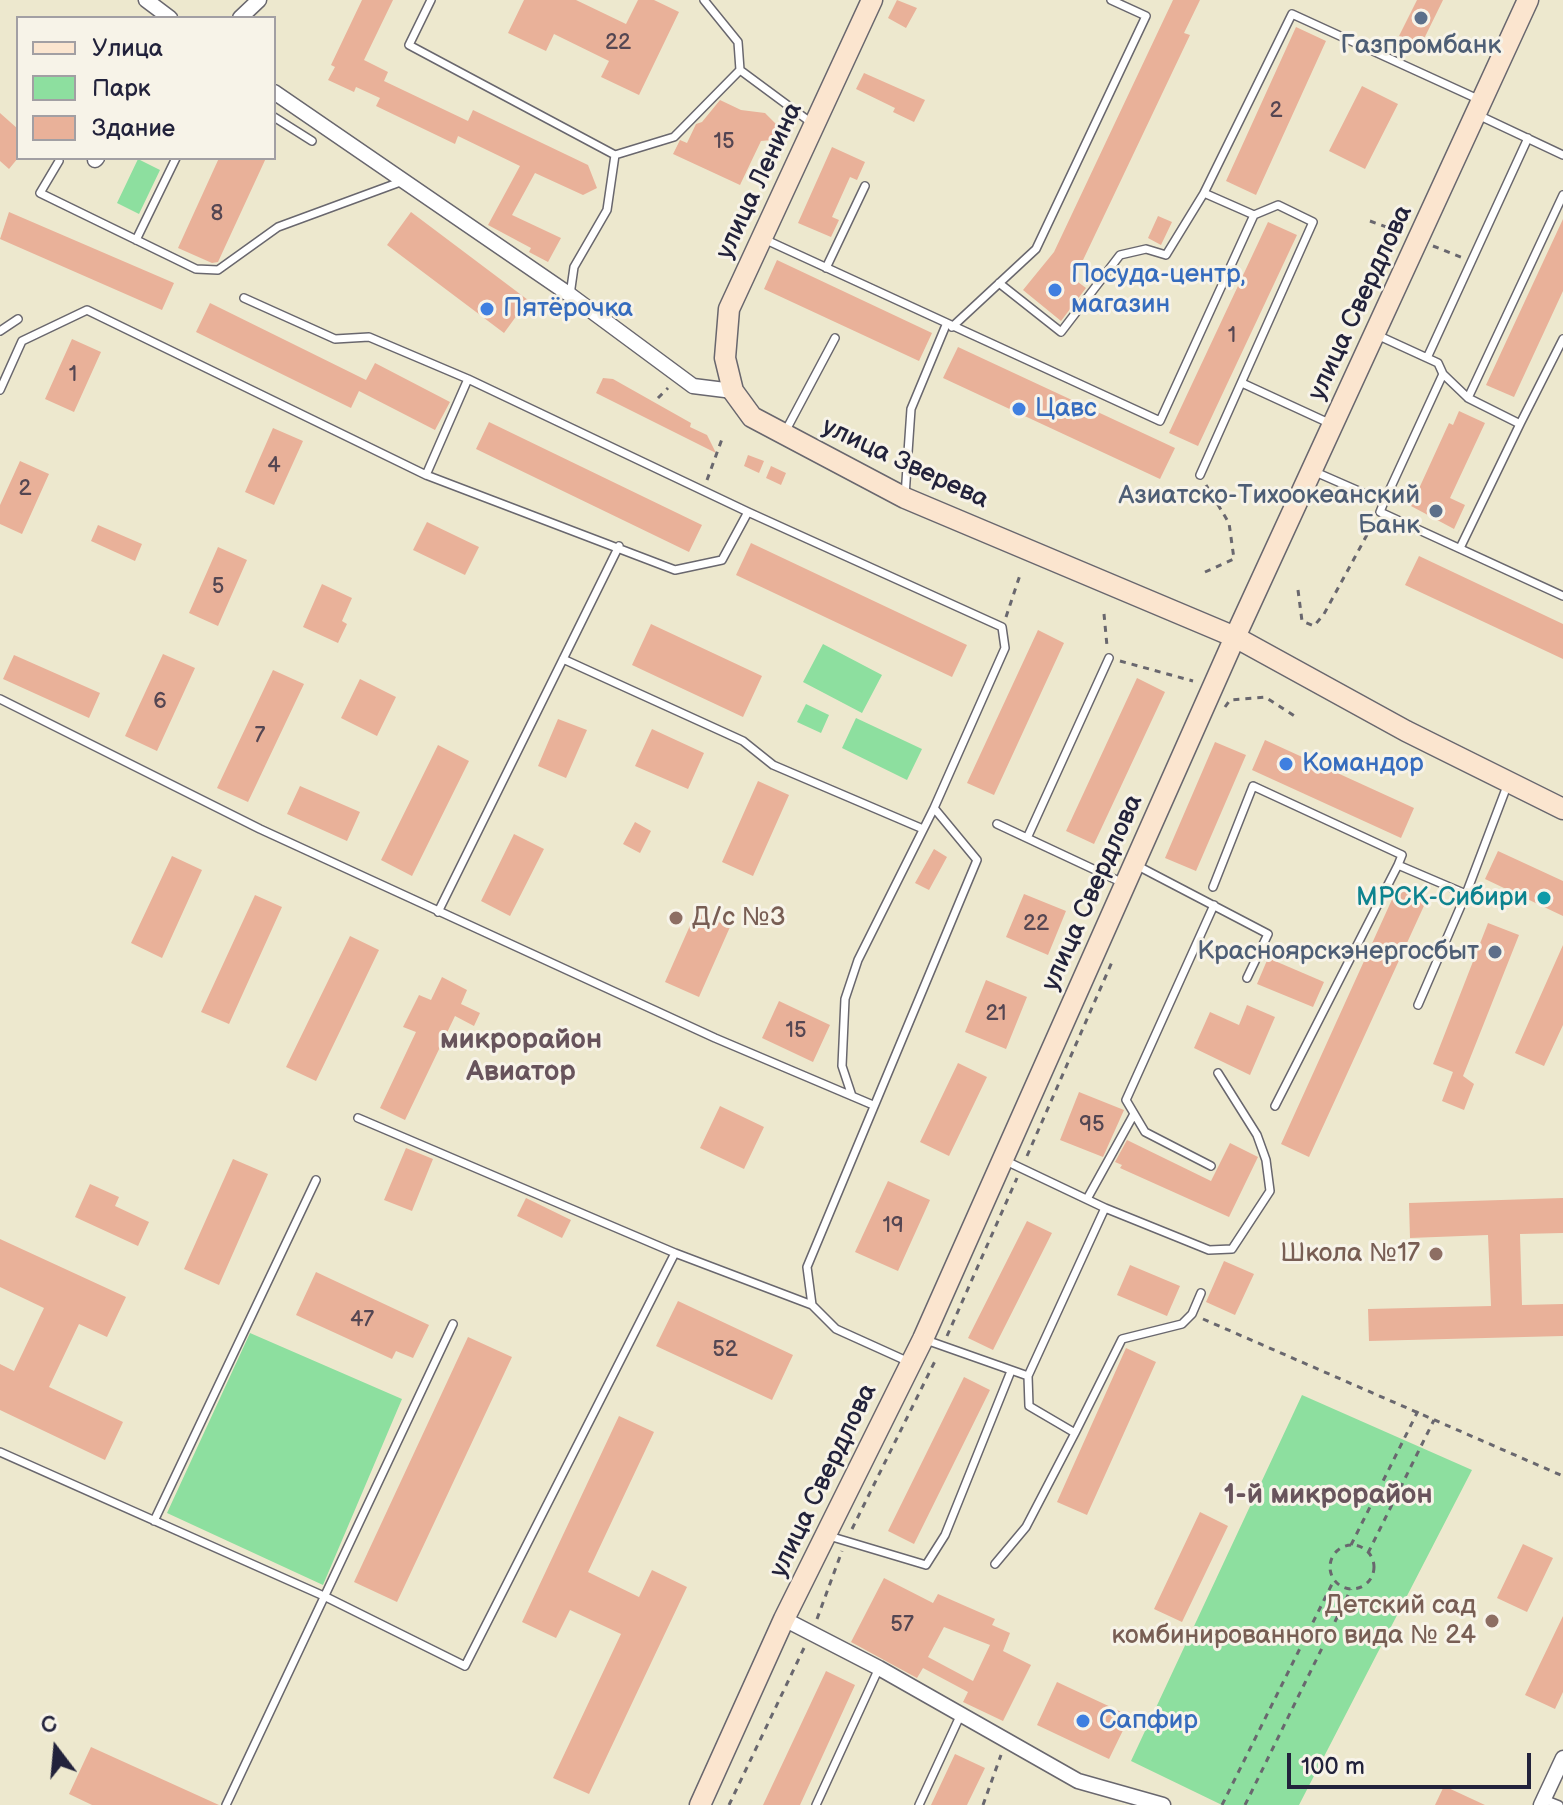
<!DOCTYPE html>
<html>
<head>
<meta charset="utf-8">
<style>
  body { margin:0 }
  #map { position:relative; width:1563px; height:1805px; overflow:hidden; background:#ede8ce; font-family:"Balsamiq Sans",sans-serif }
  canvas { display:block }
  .legend { position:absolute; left:16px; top:16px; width:260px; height:144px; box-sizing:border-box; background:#f7f3e8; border:2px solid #a29fa3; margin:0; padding:10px 14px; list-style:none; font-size:24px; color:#22223b }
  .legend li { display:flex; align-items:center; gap:16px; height:40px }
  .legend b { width:40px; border:2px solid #a29fa3 }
  .north { position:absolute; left:16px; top:1709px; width:80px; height:80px; -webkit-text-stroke:6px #f7f3e8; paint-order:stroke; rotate:344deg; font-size:22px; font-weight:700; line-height:32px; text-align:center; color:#22223b }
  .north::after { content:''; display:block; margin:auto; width:28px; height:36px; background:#22223b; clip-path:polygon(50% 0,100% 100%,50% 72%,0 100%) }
  .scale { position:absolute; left:1287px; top:1753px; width:244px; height:36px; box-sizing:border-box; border:4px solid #22223b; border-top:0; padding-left:10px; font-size:24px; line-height:28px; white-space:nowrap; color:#22223b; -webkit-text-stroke:6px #f7f3e8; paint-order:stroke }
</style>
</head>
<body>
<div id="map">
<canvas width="1563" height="1805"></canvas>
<ul class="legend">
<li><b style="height:10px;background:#fbe5cf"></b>Улица</li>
<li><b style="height:22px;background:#8ddf9f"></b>Парк</li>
<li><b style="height:22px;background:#e9b199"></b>Здание</li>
</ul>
<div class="north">С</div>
<div class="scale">100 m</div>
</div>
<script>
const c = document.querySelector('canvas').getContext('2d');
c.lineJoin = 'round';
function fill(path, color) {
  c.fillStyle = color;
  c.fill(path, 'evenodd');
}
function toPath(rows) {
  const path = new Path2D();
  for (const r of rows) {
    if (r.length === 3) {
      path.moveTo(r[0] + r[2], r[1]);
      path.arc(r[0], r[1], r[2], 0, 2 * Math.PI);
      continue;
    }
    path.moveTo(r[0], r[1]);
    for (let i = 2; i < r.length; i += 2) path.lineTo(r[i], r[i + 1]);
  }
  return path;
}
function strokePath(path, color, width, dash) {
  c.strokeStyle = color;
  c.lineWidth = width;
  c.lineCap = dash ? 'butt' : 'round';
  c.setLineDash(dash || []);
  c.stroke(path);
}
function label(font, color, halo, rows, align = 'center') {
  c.font = font + ' "Balsamiq Sans",sans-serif';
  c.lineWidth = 6;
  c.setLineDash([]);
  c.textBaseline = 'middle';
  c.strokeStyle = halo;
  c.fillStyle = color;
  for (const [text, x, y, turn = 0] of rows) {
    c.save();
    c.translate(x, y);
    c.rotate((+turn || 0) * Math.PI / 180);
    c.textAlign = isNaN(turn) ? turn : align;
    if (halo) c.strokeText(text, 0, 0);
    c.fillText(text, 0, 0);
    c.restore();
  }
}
fill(toPath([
  [138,159,160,170,139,214,117,203],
  [823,644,882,675,862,713,803,682],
  [806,704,829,715,821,733,797,722],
  [856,718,922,749,907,780,842,748],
  [250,1333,402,1399,323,1585,167,1513],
  [1302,1395,1472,1470,1299,1805,1222,1805,1131,1761]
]), '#8ddf9f');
fill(toPath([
  [362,0,393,0,364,60,388,72,384,81,468,121,473,110,588,165,597,188,583,195,535,173,512,215,561,238,548,262,529,252,531,248,488,225,520,166,458,136,455,144,376,106,380,98,356,87,354,92,328,80,335,67,331,65],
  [524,0,576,0,626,24,638,0,654,0,679,12,639,95,601,77,609,61,554,34,546,51,508,33],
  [897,0,917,8,906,28,888,18],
  [1173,0,1200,0,1184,33,1190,35,1074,279,1086,288,1061,321,1023,290,1054,252],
  [1417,0,1443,0,1420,47,1399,36],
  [1296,27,1326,41,1256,195,1226,181],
  [864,73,925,100,914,122,893,112,895,108,856,89],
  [1362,86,1398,104,1365,169,1329,151],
  [720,100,741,110,765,113,776,124,772,140,761,141,740,185,673,154,680,140,687,143,696,124,702,122],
  [0,113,18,129,18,158,9,169,0,161],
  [832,147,865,162,857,180,850,177,832,217,839,220,831,237,798,223],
  [219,158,266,158,218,262,212,263,178,248],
  [9,212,174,283,162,310,0,239],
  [411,212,528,300,504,333,387,245],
  [1158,216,1172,222,1161,245,1148,238],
  [1563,219,1563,291,1514,397,1486,385],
  [1268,222,1297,235,1198,446,1169,433],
  [777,260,932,333,919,361,764,289],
  [210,303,366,380,375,363,450,402,435,430,359,391,351,408,196,332],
  [72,339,101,352,74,412,45,399],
  [958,347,1175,448,1160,479,943,378],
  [603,378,613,379,691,423,690,427,707,435,716,453,596,393],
  [1459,411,1485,423,1450,498,1465,505,1454,529,1411,506,1449,423,1453,425],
  [489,422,702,525,689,552,476,449],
  [273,428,303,441,274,505,245,492],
  [748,455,764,461,759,473,744,466],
  [20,461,49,474,22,534,0,524,0,505],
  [771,466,786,473,781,485,766,478],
  [427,522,479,547,465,575,413,550],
  [98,525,142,544,135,561,91,541],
  [751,543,967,645,952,677,736,575],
  [218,547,247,560,218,626,189,613],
  [1419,556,1563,624,1563,659,1405,585],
  [322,584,352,598,342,621,347,624,338,643,303,627],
  [651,624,762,676,743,717,632,665],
  [1038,630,1064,643,994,795,967,783],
  [163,654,195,668,157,751,125,736],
  [14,655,100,693,89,718,3,679],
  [273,670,304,684,248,802,217,788],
  [1137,678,1165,692,1094,844,1066,831],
  [360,679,396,697,377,736,341,718],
  [558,719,587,730,566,778,538,766],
  [652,729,704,753,688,789,635,766],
  [1265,740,1414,808,1401,838,1252,770],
  [1215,742,1246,755,1196,871,1165,858],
  [438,745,469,761,412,876,381,860],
  [758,781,789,795,753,876,722,862],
  [300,786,360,812,347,841,287,814],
  [635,822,651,831,640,853,623,844],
  [514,834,544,849,510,916,481,901],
  [934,849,947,857,929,890,915,883],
  [1498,851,1563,881,1563,916,1485,879],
  [172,856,202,870,162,958,131,943],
  [1399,884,1428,897,1309,1157,1281,1144],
  [1024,894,1066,911,1048,955,1006,937],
  [255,895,282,907,229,1024,201,1012],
  [696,912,730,927,699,997,665,982],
  [1488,923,1519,935,1463,1076,1474,1084,1464,1110,1442,1101,1453,1072,1433,1064],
  [350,936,379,950,316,1081,286,1067],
  [1563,945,1563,1025,1544,1066,1515,1053],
  [1268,958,1324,982,1313,1007,1257,984],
  [442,977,467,990,461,1004,480,1013,474,1026,455,1016,405,1120,380,1108,416,1032,403,1027,419,995,431,1000],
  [986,980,1027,997,1006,1049,965,1032],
  [779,1001,830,1025,813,1062,762,1038],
  [1247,1005,1275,1017,1250,1075,1194,1048,1210,1012,1239,1025],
  [958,1063,987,1077,949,1156,920,1142],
  [1079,1092,1124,1110,1103,1157,1060,1140],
  [720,1106,764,1127,744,1169,700,1148],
  [1127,1140,1211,1181,1230,1143,1258,1157,1229,1217,1120,1168,1122,1165,1115,1162],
  [406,1148,433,1159,412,1211,384,1200],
  [233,1159,268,1174,219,1285,184,1269],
  [888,1181,930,1200,898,1271,855,1252],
  [90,1184,119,1197,115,1206,149,1222,138,1246,75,1217],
  [526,1198,571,1220,562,1238,517,1216],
  [1563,1198,1563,1233,1520,1234,1522,1305,1563,1304,1563,1336,1369,1341,1368,1309,1491,1306,1488,1235,1410,1238,1409,1203],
  [1027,1221,1052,1233,993,1350,968,1338],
  [0,1239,126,1297,107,1337,79,1324,49,1387,123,1422,105,1460,0,1410,0,1364,14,1371,44,1308,0,1287],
  [1224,1261,1254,1274,1235,1315,1206,1302],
  [1130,1265,1180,1286,1167,1316,1117,1295],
  [316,1272,429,1325,413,1358,396,1351,392,1359,296,1315],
  [678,1301,793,1355,772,1400,656,1346],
  [468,1337,512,1357,397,1602,354,1582],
  [1126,1348,1156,1362,1087,1515,1057,1502],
  [964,1377,990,1390,914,1544,888,1531],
  [619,1416,654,1432,588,1572,639,1597,652,1570,687,1587,589,1794,553,1778,621,1634,570,1610,556,1638,522,1622],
  [1200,1512,1228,1526,1182,1622,1154,1609],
  [1523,1544,1553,1558,1527,1612,1497,1598],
  [884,1578,933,1603,938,1594,995,1619,992,1625,1010,1633,1003,1651,1031,1665,1003,1721,963,1702,968,1692,923,1668,917,1678,851,1642],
  [944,1627,990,1645,973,1681,928,1657],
  [1563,1616,1563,1692,1555,1709,1525,1695],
  [826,1671,855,1685,800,1805,763,1805],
  [1057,1682,1130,1716,1109,1759,1037,1725],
  [91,1747,219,1805,92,1805,69,1794],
  [955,1754,985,1768,967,1805,931,1805],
  [1444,1786,1485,1805,1435,1805]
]), '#e9b199');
const service = toPath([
  [431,0,409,45,615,155,607,210,574,267,570,295],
  [704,0,738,42,740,70],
  [1478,115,1563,155],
  [274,117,312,141],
  [615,155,674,137,740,70,813,124],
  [59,161,40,193,196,269,218,270,278,227,403,181],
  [1563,195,1468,398,1520,424,1563,339],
  [764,239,1160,421,1254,215,1204,193,1292,14,1480,100],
  [136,240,176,158],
  [826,268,865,186],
  [999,283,1061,332,1120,255,1146,249,1166,255,1204,193],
  [244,298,335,339,369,337,468,379,748,512,1002,627,1005,648,934,808,977,860,807,1267,812,1305,836,1329,909,1362],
  [952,327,1036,249,1146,16,1111,0],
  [0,331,18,319],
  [1377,335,1438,363,1443,374,1468,398],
  [1427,358,1528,138],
  [1242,383,1331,424],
  [0,390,22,341,87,310,426,475,468,379],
  [785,432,835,338],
  [1313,471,1384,502,1380,512,1563,596],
  [426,475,675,570,722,560,748,512],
  [1200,475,1313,222,1278,205,1254,215],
  [905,496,911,409,946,325],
  [1384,502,1443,374],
  [1460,548,1520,424],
  [563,659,743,741,773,765,923,829],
  [0,699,260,829,715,1038,873,1105],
  [997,824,1123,883],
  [1028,836,1109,658],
  [1136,865,1268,934,1247,978],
  [1213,887,1253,786,1402,855,1398,865],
  [438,912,619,546],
  [1418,1005,1466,894],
  [852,1096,842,1066,845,999,858,960,934,808],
  [1275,1106,1398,865,1466,894,1507,786],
  [358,1118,675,1253],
  [1211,1166,1145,1132,1126,1100,1214,905],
  [1087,1199,1134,1114],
  [1105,1208,1209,1250,1232,1249,1270,1191,1266,1160,1257,1135,1218,1073],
  [926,1340,1028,1376,1105,1208,1006,1161],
  [1028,1376,1029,1406,1075,1433,1122,1339,1182,1324,1192,1314,1201,1293],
  [0,1452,326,1597,465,1666,675,1253,812,1305],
  [154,1521,316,1180],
  [829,1536,926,1565,945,1535,1011,1371],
  [995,1564,1026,1527,1075,1433],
  [1544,1799,1559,1805],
  [226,1805,453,1324],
  [816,1805,879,1668],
  [919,1805,961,1714]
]);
const minor = toPath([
  [146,0,170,18],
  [240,18,259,0],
  [274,92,570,295,693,386,733,391],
  [95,160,97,158],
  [784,1619,879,1668,1078,1781,1163,1805],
  [1541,1805,1563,1758]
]);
const secondary = toPath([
  [872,0,729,309,725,358,733,391,752,417,905,498,1235,637,1406,731,1563,809],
  [700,1805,784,1619,923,1339,1235,637,1528,0]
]);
strokePath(service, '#69676e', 10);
strokePath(minor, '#69676e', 17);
strokePath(secondary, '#69676e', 23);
strokePath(toPath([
  [1370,221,1400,232],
  [1433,246,1463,258],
  [658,398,668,388],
  [707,480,722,439],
  [1205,572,1234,559,1229,523,1206,485],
  [1298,590,1302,621,1314,626,1324,614,1374,522],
  [1104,614,1107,646],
  [1006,617,1020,575],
  [1120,661,1193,681],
  [1225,707,1230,700,1265,697,1296,717],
  [1027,1156,1112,962],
  [1203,1319,1563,1476],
  [947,1336,1017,1178],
  [852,1529,937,1357],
  [1352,1567,22],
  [1351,1545,1418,1411],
  [1368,1553,1434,1420],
  [817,1619,842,1551],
  [729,1805,804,1648],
  [983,1805,1001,1755],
  [1222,1805,1334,1580],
  [1245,1805,1351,1589]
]), '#69676e', 3, [6, 6]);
strokePath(service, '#fff', 7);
strokePath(minor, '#fff', 14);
strokePath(secondary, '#fbe5cf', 20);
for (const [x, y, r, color] of [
  [1421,18,8,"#5c6f8a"],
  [1055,290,8,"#3f7fe0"],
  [487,309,8,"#3f7fe0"],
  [1019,409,8,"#3f7fe0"],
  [1436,511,8,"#5c6f8a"],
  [1286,764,8,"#3f7fe0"],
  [1544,898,8,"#0f9aa8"],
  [676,918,8,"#8d6e63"],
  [1495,952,8,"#5c6f8a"],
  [1436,1254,8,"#8d6e63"],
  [1492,1621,8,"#8d6e63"],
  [1083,1721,8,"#3f7fe0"]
]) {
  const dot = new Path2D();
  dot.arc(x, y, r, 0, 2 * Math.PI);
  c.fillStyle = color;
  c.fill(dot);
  strokePath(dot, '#f7f3e8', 3);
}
label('22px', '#544652', null, [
  ["22",618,43],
  ["2",1276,111],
  ["15",724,142],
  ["8",217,214],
  ["1",1232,336],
  ["1",73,375],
  ["4",274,466],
  ["2",25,489],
  ["5",218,587],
  ["6",160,702],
  ["7",260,736],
  ["22",1036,924],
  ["21",996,1014],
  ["15",796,1031],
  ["95",1092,1125],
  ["19",893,1226],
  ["47",362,1320],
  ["52",725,1350],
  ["57",902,1625]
]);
label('26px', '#4e5e75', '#f7f3e8', [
  ["Газпромбанк",1421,46,"center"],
  ["Азиатско-Тихоокеанский",1420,496],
  ["Банк",1420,526],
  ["Красноярскэнергосбыт",1479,952]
], 'right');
label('26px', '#22223b', '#f7f3e8', [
  ["улица Ленина",760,181,-65],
  ["улица Свердлова",1361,303,-65],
  ["улица Зверева",905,464,25],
  ["улица Свердлова",1093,893,-66],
  ["улица Свердлова",824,1481,-64]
]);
label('26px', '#366cbe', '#f7f3e8', [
  ["Посуда-центр,",1071,275],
  ["магазин",1071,305],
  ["Пятёрочка",503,309],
  ["Цавс",1035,409],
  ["Командор",1302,764],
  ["Сапфир",1099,1721]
], 'left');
label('26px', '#0d838f', '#f7f3e8', [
  ["МРСК-Сибири",1528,898]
], 'right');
label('26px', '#785e54', '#f7f3e8', [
  ["Д/с №3",692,918,"left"],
  ["Школа №17",1420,1254],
  ["Детский сад",1476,1606],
  ["комбинированного вида № 24",1476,1636]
], 'right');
label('bold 28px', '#68545c', '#f7f3e8', [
  ["микрорайон",521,1041],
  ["Авиатор",521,1073],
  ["1-й микрорайон",1328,1496]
]);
</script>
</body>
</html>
